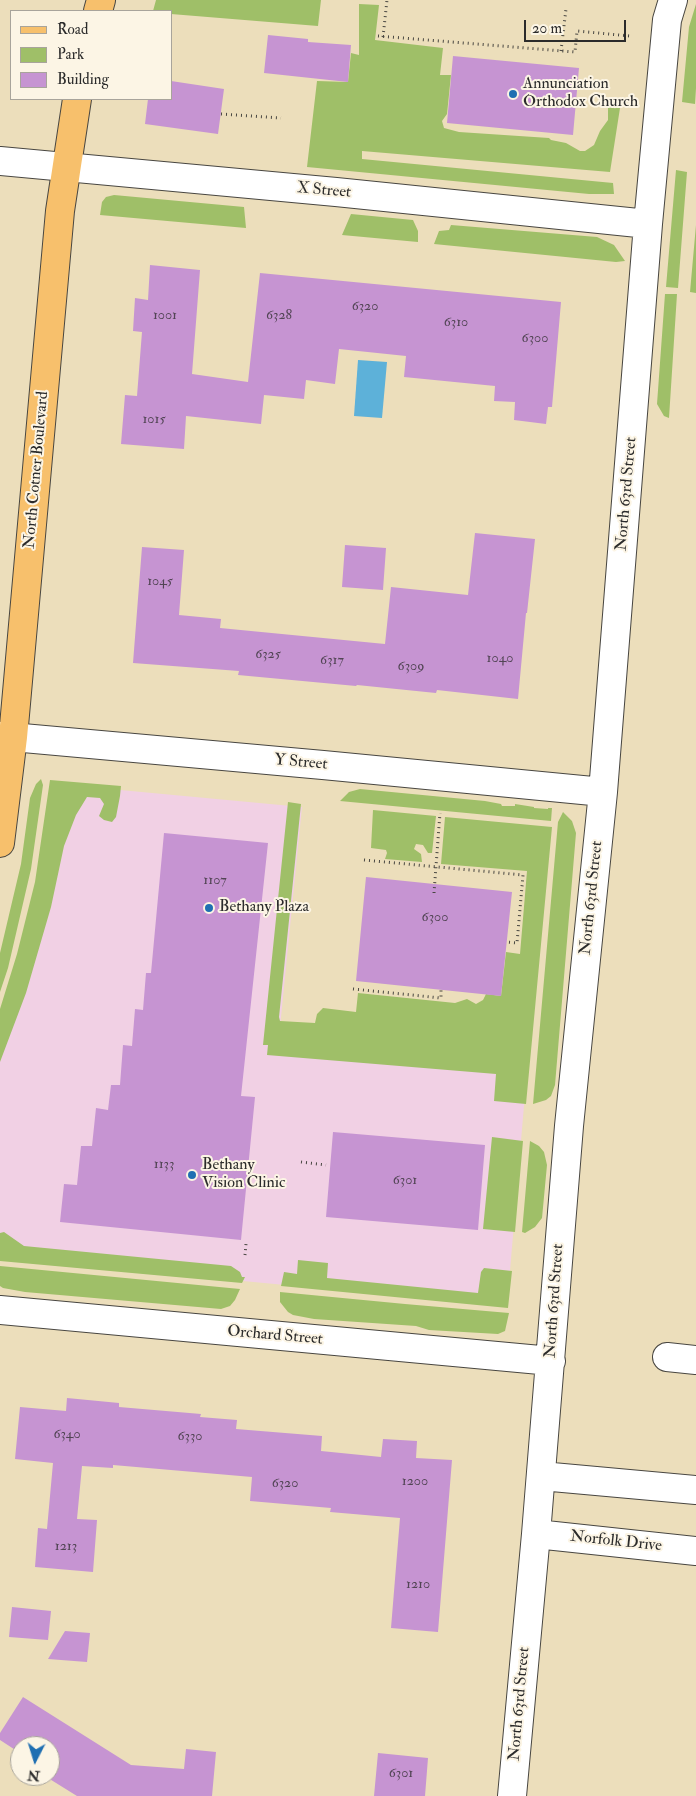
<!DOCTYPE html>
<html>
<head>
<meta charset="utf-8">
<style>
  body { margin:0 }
  #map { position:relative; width:696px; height:1796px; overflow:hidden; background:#ecdebb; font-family:"IM FELL Double Pica",serif }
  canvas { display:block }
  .legend { position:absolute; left:10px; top:10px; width:162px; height:90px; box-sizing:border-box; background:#fcf5e5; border:1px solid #a8a49b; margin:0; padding:6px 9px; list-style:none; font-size:15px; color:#2b2b2b }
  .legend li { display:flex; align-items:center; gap:10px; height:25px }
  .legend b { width:25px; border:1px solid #a8a49b }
  .north { position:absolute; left:10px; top:1736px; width:50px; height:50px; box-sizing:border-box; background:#fcf5e5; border:1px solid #a8a49b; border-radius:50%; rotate:185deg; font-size:14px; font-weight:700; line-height:20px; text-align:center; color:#2b2b2b }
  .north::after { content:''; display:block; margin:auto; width:18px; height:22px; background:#1f6fb2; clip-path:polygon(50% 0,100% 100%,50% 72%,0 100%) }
  .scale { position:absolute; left:524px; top:20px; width:102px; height:22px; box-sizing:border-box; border:2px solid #2b2b2b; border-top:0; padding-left:6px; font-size:15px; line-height:18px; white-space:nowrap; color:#2b2b2b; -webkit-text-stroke:4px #fcf5e5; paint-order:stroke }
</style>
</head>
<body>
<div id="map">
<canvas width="696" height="1796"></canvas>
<ul class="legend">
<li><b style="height:6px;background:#f7c06c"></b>Road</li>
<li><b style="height:14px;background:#9fbf68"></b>Park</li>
<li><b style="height:14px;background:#c694d2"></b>Building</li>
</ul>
<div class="north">N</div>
<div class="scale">20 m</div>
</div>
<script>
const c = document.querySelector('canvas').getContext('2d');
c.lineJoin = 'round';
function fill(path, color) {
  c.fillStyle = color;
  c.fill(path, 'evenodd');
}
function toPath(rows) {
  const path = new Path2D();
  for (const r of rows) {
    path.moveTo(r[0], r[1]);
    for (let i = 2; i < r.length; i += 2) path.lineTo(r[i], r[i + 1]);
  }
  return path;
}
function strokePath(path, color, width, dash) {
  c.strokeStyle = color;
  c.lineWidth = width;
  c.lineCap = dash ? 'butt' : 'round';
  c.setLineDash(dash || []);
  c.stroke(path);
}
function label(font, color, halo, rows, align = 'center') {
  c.font = font + ' "IM FELL Double Pica",serif';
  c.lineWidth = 4;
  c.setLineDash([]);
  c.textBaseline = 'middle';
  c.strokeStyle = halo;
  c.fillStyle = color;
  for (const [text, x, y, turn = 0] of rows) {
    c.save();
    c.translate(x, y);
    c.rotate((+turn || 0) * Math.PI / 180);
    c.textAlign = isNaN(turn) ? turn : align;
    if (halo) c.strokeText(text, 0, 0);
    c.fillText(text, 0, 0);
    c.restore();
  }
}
fill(toPath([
  [56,784,302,807,278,1047,527,1070,507,1306,0,1258,0,1031,20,973]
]), '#f1d0e4');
fill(toPath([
  [156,0,321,0,318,26,171,14,171,11,153,11],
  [359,4,379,5,375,40,443,48,440,75,451,75,447,114,442,121,444,128,459,132,549,138,551,140,566,143,580,151,585,151,594,145,600,131,608,120,608,107,620,108,610,172,362,151,362,159,613,183,614,194,589,194,307,167,317,81,348,82,351,53,359,55],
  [696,4,696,88,695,104,682,102,689,27],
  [676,170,687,172,678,288,666,287],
  [114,195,244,207,246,228,100,215,102,202,106,197],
  [351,214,413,220,418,231,418,242,342,235],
  [451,225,597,237,614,245,625,261,616,262,434,244,439,231,449,230],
  [696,225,696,293,690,292],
  [665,294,677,294,669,418,664,416,657,404],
  [41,779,43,785,31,869,8,968,0,992,0,953,21,864,30,798,36,784],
  [50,780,121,786,120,796,116,817,112,822,104,820,99,816,104,804,100,798,87,797,76,815,64,846,51,907,26,993,0,1062,0,1009,17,954,35,882],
  [360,789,485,801,501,804,502,806,515,806,515,804,534,807,534,808,548,809,548,808,552,808,551,821,340,801,349,792],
  [288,802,301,804,279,1017,280,1021,315,1023,317,1014,323,1008,356,1012,358,993,455,1003,467,999,476,1004,483,1000,486,994,501,996,506,952,520,954,527,871,441,864,445,817,552,827,526,1104,494,1101,496,1074,267,1055,268,1045,263,1045],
  [373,810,436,816,432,853,428,853,423,845,416,844,414,849,421,854,422,862,385,859,387,853,386,850,371,848],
  [563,812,572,821,576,833,555,1085,551,1096,546,1100,533,1104,558,822],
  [492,1137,523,1141,515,1232,483,1229],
  [530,1141,539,1146,544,1152,547,1165,542,1218,535,1227,525,1233,522,1232],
  [4,1232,24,1246,231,1266,240,1272,242,1277,245,1277,242,1283,0,1261,0,1233],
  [298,1260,328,1263,327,1278,478,1293,481,1272,484,1268,512,1271,508,1308,281,1286,284,1272,297,1274],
  [0,1266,240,1289,235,1300,230,1306,221,1309,25,1292,3,1288,0,1286],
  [280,1292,405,1304,509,1313,505,1331,498,1334,429,1330,416,1326,314,1319,293,1315,288,1312,280,1302]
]), '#9fbf68');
fill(toPath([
  [358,360,387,362,382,418,354,416]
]), '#5db1d9');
fill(toPath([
  [268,35,308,39,308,42,351,45,348,82,264,73],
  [453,56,579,68,573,135,447,123],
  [171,81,224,89,218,134,145,124,148,99,171,99],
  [150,265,200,270,192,374,248,382,260,273,561,302,552,407,548,407,546,424,514,420,515,402,494,401,495,386,404,377,406,356,339,349,335,384,306,380,304,399,264,395,261,424,186,416,184,449,121,444,125,395,137,396,142,332,133,331,135,298,148,300],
  [475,533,535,539,527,613,526,613,518,699,437,690,436,693,357,685,356,686,238,675,239,671,133,663,142,547,184,550,179,615,221,619,220,628,385,644,391,587,468,595],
  [345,545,386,548,383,590,342,587],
  [164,833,268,843,241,1096,255,1097,241,1240,60,1222,64,1184,77,1185,81,1146,92,1146,96,1108,108,1110,111,1085,120,1085,123,1045,132,1046,135,1009,143,1010,146,973,151,973],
  [366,877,512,892,501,996,356,981],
  [333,1132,485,1145,478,1230,326,1217],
  [67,1398,119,1403,119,1407,201,1414,200,1417,237,1420,236,1429,322,1436,321,1451,381,1457,383,1439,417,1441,416,1458,452,1460,438,1632,391,1628,400,1518,330,1512,331,1508,250,1501,252,1477,113,1465,113,1468,82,1466,77,1519,97,1520,93,1572,35,1567,38,1528,47,1529,53,1463,15,1459,20,1407,66,1411],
  [12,1607,51,1611,48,1640,9,1637],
  [65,1631,90,1633,87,1662,48,1659],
  [23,1697,131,1765,184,1769,186,1749,216,1752,212,1796,77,1796,48,1778,51,1772,50,1772,50,1746,20,1746,20,1753,0,1740,0,1733],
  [378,1753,428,1758,425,1796,374,1796]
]), '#c694d2');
const minor = toPath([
  [0,161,336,192,648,224],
  [0,736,323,765,603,792],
  [0,1310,551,1361],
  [667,1357,696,1360],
  [541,1476,696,1490],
  [536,1534,696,1551],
  [512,1796,536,1534,569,1126,603,792,648,224,667,20,673,0]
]);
const major = toPath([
  [98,11,101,0],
  [0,843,13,737,60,211,77,99]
]);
strokePath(minor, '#484641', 30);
strokePath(major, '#484641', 30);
strokePath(toPath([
  [378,36,575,52,577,31,630,36],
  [383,37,387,0],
  [561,51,566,9],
  [221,114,281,118],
  [364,860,523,875,517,943,506,942],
  [434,893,440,813],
  [353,989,441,998,441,990],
  [301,1162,326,1165],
  [245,1255,246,1244]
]), '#484641', 3, [1, 4]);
strokePath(minor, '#fff', 28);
strokePath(major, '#f7c06c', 28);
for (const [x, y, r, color] of [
  [513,94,5,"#1f6fb2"],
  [209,908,5,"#1f6fb2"],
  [192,1175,5,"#1f6fb2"]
]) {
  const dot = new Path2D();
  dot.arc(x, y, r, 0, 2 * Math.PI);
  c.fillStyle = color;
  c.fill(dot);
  strokePath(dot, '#fcf5e5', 2);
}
label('14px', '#524555', null, [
  ["6320",365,307],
  ["1001",165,316],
  ["6328",279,316],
  ["6310",456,323],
  ["6300",535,339],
  ["1015",154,420],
  ["1045",160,582],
  ["6325",268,655],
  ["1040",500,659],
  ["6317",332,661],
  ["6309",411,667],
  ["1107",215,881],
  ["6300",435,918],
  ["1133",164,1165],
  ["6301",405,1181],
  ["6340",67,1435],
  ["6330",190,1437],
  ["1200",415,1482],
  ["6320",285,1484],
  ["1213",66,1547],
  ["1210",418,1585],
  ["6301",401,1774]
]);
label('16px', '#2b2b2b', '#fcf5e5', [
  ["Annunciation",523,85],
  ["Orthodox Church",523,103],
  ["Bethany Plaza",219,908],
  ["Bethany",202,1166],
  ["Vision Clinic",202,1184]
], 'left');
label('16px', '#2b2b2b', '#fcf5e5', [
  ["X Street",324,191,5],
  ["North Cotner Boulevard",37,470,-85],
  ["North 63rd Street",627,494,-85],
  ["Y Street",301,763,5],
  ["North 63rd Street",592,898,-84],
  ["North 63rd Street",555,1301,-86],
  ["Orchard Street",275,1336,5],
  ["Norfolk Drive",616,1542,6],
  ["North 63rd Street",520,1704,-85]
]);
</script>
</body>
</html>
